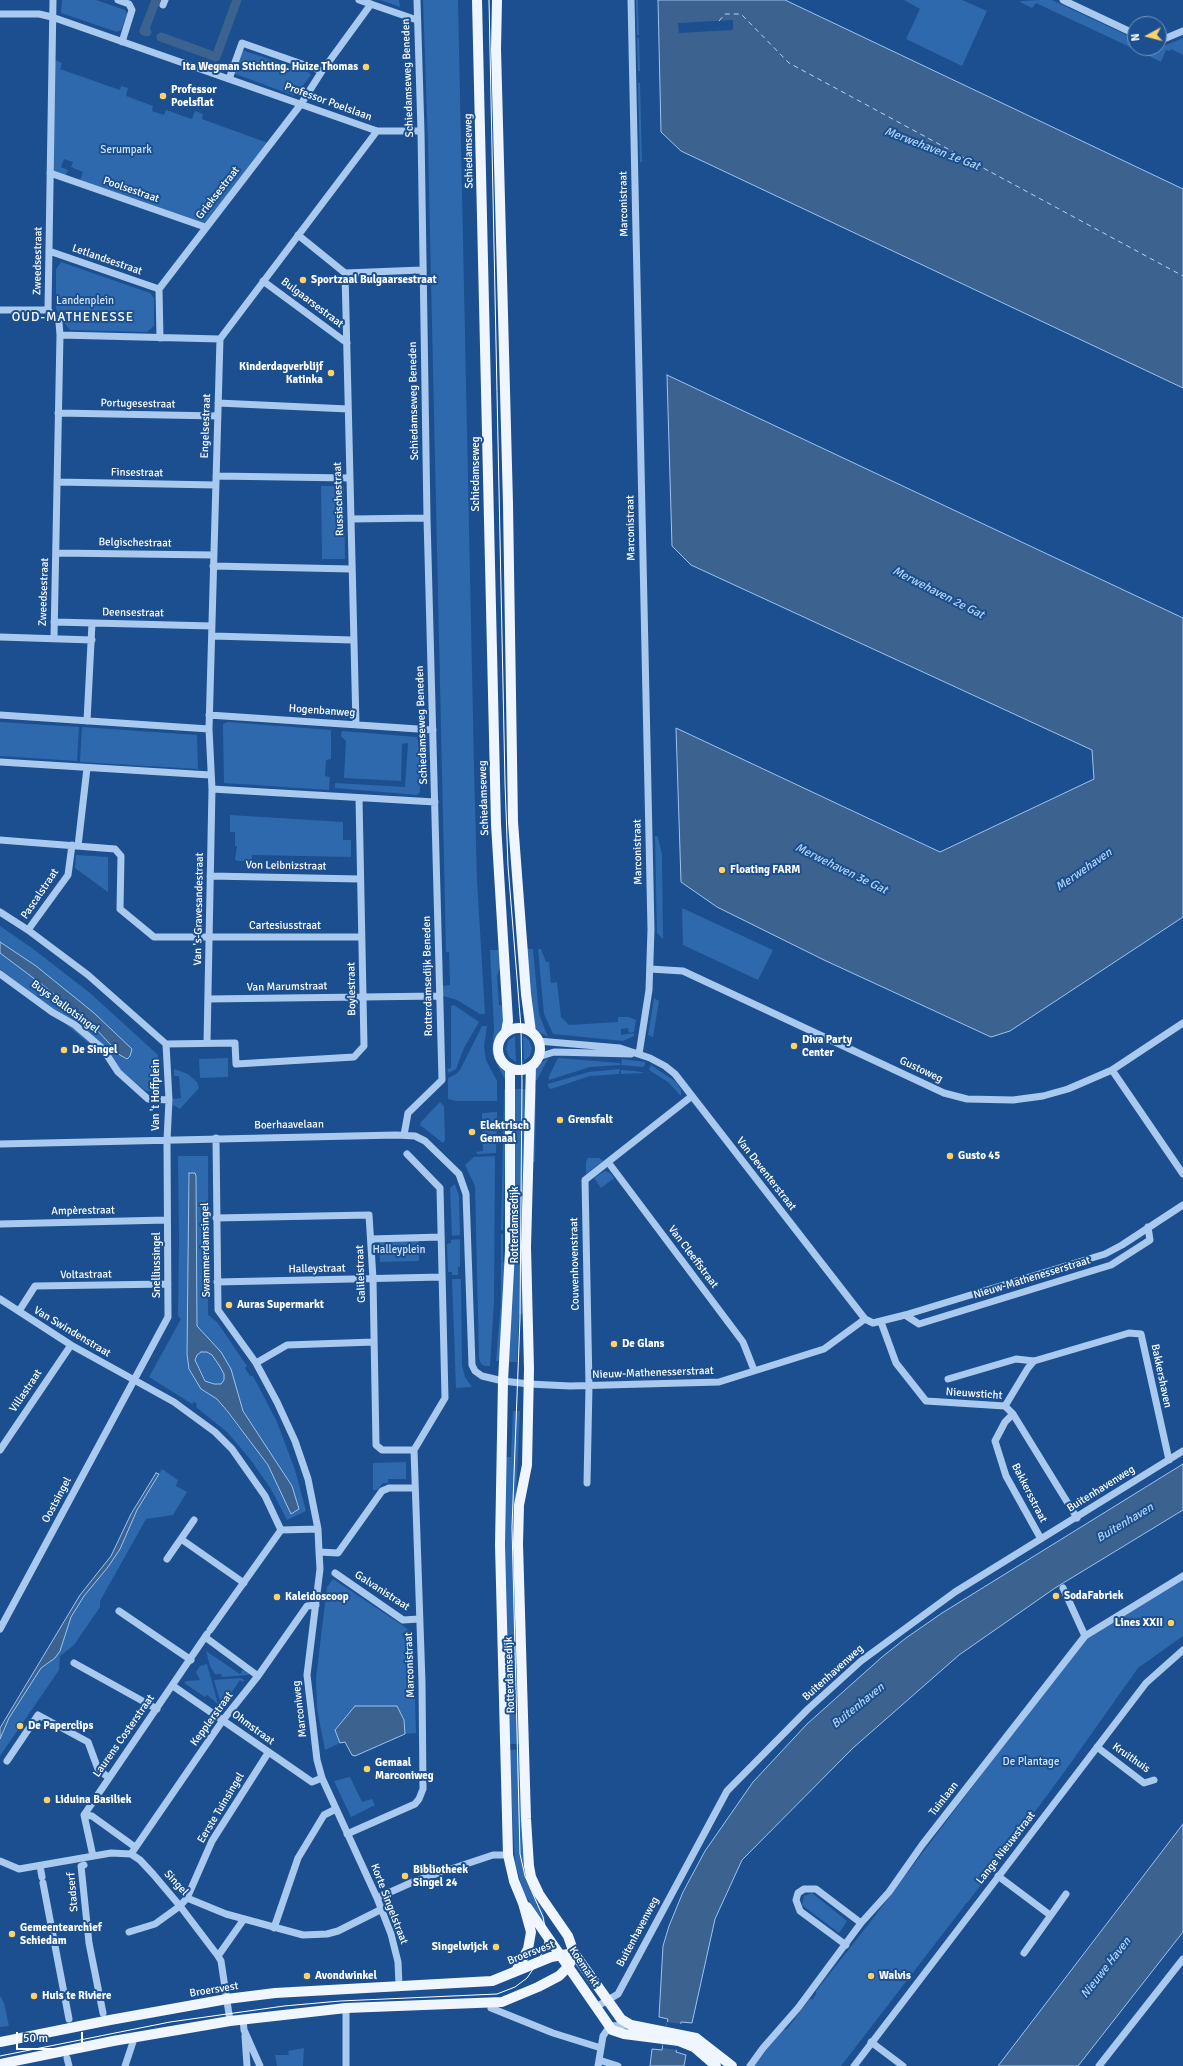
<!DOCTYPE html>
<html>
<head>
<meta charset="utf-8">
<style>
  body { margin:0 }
  #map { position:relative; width:1183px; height:2066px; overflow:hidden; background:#1b4f8f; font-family:Signika,sans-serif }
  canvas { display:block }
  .north { position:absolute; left:1127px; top:16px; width:40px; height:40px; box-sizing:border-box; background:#1b4f8f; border:1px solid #7695bc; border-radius:50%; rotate:263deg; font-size:11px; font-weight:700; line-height:16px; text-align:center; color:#fff }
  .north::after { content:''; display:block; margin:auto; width:14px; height:18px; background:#ffd166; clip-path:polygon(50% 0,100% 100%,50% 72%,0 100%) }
  .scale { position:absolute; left:16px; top:2032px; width:67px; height:18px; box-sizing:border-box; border:2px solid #fff; border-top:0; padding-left:5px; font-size:12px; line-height:14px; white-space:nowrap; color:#fff; -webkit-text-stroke:3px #1b4f8f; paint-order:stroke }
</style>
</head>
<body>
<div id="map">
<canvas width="1183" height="2066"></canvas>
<div class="north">N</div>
<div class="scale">50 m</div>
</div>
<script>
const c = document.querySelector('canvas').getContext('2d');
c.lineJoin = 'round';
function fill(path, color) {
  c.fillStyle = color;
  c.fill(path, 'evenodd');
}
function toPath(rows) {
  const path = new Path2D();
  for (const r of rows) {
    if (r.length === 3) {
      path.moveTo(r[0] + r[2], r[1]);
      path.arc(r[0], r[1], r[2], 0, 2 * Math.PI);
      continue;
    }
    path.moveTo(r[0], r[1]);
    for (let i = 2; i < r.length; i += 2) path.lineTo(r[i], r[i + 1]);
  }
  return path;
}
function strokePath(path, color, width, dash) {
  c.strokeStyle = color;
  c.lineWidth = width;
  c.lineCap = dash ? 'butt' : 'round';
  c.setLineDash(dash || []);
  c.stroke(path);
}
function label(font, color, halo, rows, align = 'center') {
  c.font = font + ' Signika,sans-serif';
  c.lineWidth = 4;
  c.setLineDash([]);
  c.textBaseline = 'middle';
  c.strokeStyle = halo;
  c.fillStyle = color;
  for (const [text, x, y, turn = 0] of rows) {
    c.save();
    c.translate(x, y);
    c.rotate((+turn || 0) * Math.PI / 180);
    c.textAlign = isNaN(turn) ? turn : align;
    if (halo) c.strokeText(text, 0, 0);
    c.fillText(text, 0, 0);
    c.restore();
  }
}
fill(toPath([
  [62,0,96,0,125,10,127,14,121,30,117,32,61,13],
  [380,0,399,0,400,7],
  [423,0,458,0,474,766,477,880,485,1014,480,1014,457,1000,443,996,443,986,450,985,449,952,446,952,428,145],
  [636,0,638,0,639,35,637,35],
  [904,0,962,0,987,11,962,66,906,39,920,9],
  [1038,0,1052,0,1135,39,1135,42,1132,48,1036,3,1032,8,1020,2,1021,1],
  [637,38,639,38,640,71,638,71],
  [1183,38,1183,55,1171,49,1170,51,1166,50,1161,62,1143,53,1145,48,1159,48],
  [239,49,308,72,311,75,295,96,230,72],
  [55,60,62,63,60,69,120,90,121,86,128,88,126,96,153,106,152,111,164,115,166,110,192,119,195,111,203,114,202,119,268,143,204,227,79,183,83,172,71,167,73,162,64,159,61,167,68,170,65,177,52,172],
  [638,83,640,83,642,162,640,162],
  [61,262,150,293,154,298,154,326,147,332,70,330,59,316,56,308,56,269],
  [321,486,344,486,345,559,322,559],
  [0,722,79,727,77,761,0,756],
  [228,722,331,730,331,759,326,760,325,776,330,777,329,790,224,783,223,724],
  [82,727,197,735,198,769,80,762],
  [342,731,417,737,419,744,420,792,417,795,335,788,335,783,405,787,408,743,402,744,401,781,344,778,346,741,341,736],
  [230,815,343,822,343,840,351,840,351,857,252,855,252,861,237,861,235,859,237,846,235,846,235,832,230,832],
  [655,836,658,837,662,855,663,939,657,933],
  [76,855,108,857,108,892,75,868],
  [682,908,773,950,758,980,683,945],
  [0,926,32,948,90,993,158,1055,154,1089,151,1091,146,1091,142,1088,0,969,0,953,44,986,96,1029,116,1051,132,1049,94,1013,36,966,0,942],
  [525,949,533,949,539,1014,548,1037,539,1032,534,1025],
  [538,949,541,949,546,962,549,962,551,983,557,982,561,1017,569,1025,618,1022,618,1017,629,1017,636,1020,634,1032,629,1033,628,1028,621,1029,621,1035,634,1033,634,1036,623,1041,553,1034,544,1014],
  [490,950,500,950,501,965,497,976,499,1005,501,1005,505,1015,502,1031,495,1041,494,1051,496,1059,506,1073,505,1080,494,1058,492,1050,494,1029],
  [654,998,659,1001,653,1037,648,1035],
  [454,1005,479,1022,464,1048,456,1069,449,1073,447,1069,451,1068,451,1006],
  [482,1026,487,1026,484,1046,486,1060,497,1081,497,1101,456,1101,448,1099,448,1078,456,1074,460,1070],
  [515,1036,516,1062,509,1057,506,1049,508,1041],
  [523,1036,529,1040,532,1048,530,1056,524,1061],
  [549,1057,537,1080,533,1080,536,1067],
  [228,1058,228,1077,200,1078,199,1059],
  [558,1058,620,1063,620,1065,590,1067,549,1080,549,1076],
  [622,1059,645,1062,645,1065,643,1067,621,1065],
  [651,1065,676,1082,681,1090,681,1096,668,1082,649,1070],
  [174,1069,188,1074,197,1082,199,1088,180,1109,173,1105,173,1099,181,1098,179,1076,174,1076],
  [620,1069,619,1074,590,1076,551,1089,548,1087,548,1084,589,1072],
  [621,1070,635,1071,645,1073,621,1074],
  [504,1089,508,1089,506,1114,503,1230,501,1230],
  [513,1089,526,1089,521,1226,523,1314,519,1315,517,1362,509,1362],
  [532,1089,536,1089,535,1162,533,1162],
  [440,1102,444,1106,445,1140,443,1143,420,1125,421,1122],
  [497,1112,496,1153,477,1154,476,1152,483,1151,482,1113],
  [178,1156,208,1156,208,1315,217,1322,247,1366,245,1368,250,1376,253,1376,277,1422,295,1470,306,1511,287,1520,271,1489,250,1459,227,1432,196,1407,197,1404,194,1402,192,1404,149,1377,181,1319,178,1316,179,1242],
  [195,1173,196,1176,197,1326,238,1394,243,1411,292,1486,299,1509,291,1513,268,1465,261,1456,217,1399,201,1389,187,1354,189,1314,188,1176],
  [495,1156,494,1302,490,1366,485,1366,481,1364,479,1358,475,1186,465,1165,474,1157],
  [588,1158,599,1158,603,1161,586,1174,586,1162],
  [605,1171,610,1173,614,1178,601,1188,594,1178],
  [455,1184,459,1196,460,1235,452,1236,450,1188],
  [501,1234,503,1234,503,1263,506,1263,500,1361,496,1361,501,1301],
  [419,1239,419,1261,380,1262,379,1240],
  [460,1239,460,1267,458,1267,458,1275,452,1275,452,1272,448,1272,447,1244,451,1243,451,1240],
  [452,1279,461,1279,462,1365,465,1377,472,1387,456,1388],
  [201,1352,207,1352,212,1355,219,1365,224,1374,224,1380,221,1384,214,1384,206,1381,195,1360,197,1355],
  [513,1411,520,1411,515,1518,521,1744,509,1744,503,1523,504,1457,511,1457],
  [406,1462,406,1479,388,1479,388,1483,383,1483,377,1490,373,1490,373,1463],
  [162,1469,178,1480,176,1486,187,1492,173,1515,146,1519,100,1601,100,1607,74,1645,60,1656,59,1670,0,1756,0,1739,9,1718,41,1668,55,1658,60,1651,71,1617,84,1596,108,1567,137,1510],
  [333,1579,405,1627,413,1635,416,1733,405,1734,404,1720,397,1707,355,1706,335,1729,340,1743,325,1750,317,1709,316,1678,327,1587],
  [1183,1579,1183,1636,1138,1668,1065,1771,968,1902,964,1905,965,1905,841,2066,754,2066,780,2030,787,2029,808,2001,811,1998,812,2000,816,1994,816,1991,871,1921,1084,1639],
  [206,1651,240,1674,244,1668,250,1673,248,1675,222,1677,221,1674,215,1674,210,1666],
  [207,1664,218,1704,207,1695,205,1697,184,1683,186,1681,200,1680,196,1672,200,1666],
  [241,1678,244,1680,243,1682,240,1680,225,1702,223,1704,220,1701,214,1680],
  [521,1749,533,1893,543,1911,547,1930,523,1891,515,1862,509,1750],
  [350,1777,362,1802,372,1799,375,1805,351,1817,334,1781],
  [812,1893,847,1921,839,1933,802,1905,804,1896],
  [0,1996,4,2003,9,2026,0,2027],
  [304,2048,303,2066,277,2066,275,2055,289,2055,288,2051]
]), '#2e69ad');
const water = toPath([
  [658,0,785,0,1183,189,1183,388,681,151,661,132,658,0],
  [667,375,1183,618,1183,917,1010,1031,991,1037,824,960,717,907,681,882,676,728,940,852,1094,779,1092,750,691,565,672,546,667,375],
  [0,942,36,966,94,1013,132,1049,130,1056,127,1059,120,1055,96,1029,44,986,0,953,0,942],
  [189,1173,195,1173,196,1176,197,1326,221,1352,231,1369,243,1411,292,1486,299,1509,291,1514,268,1465,228,1412,217,1399,201,1389,189,1369,187,1354,189,1173],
  [201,1352,207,1352,212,1355,219,1365,224,1374,224,1380,221,1384,214,1384,205,1381,195,1360,197,1355,201,1352],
  [1183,1464,1183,1510,1055,1588,959,1655,853,1748,742,1860,715,1919,692,2023,681,2022,676,2052,686,2055,684,2066,650,2066,652,2049,662,2050,668,2019,659,2017,663,1946,669,1926,683,1892,705,1851,753,1782,807,1724,882,1657,906,1638,942,1613,1183,1464],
  [156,1473,159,1474,137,1510,120,1549,108,1567,84,1596,71,1617,60,1651,55,1658,41,1668,9,1718,0,1739,0,1728,80,1595,111,1556,131,1514,156,1473],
  [355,1706,397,1706,404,1720,405,1734,355,1756,352,1755,345,1742,340,1743,335,1730,355,1706],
  [1183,1824,1183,1932,1078,2066,998,2066,1183,1824]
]);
fill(water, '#3c6290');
strokePath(water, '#9cc4f0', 1);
fill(toPath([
  [733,20,733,30,679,33,678,23],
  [667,2022,682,2024,678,2050,663,2048,664,2027,666,2027]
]), '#1b4f8f');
strokePath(toPath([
  [147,32,144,31,156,0],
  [161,37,216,57,237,0]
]), '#3c6290', 9);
strokePath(toPath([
  [719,21,725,14,741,14,789,63,1183,276]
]), '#b5d3f5', 1, [5, 4]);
strokePath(toPath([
  [53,0,48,310,59,322,60,335,54,638],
  [118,0,129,4,132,10,122,42],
  [359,0,417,20],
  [631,0,651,929,649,990,639,1054],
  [1063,0,1135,34],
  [163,5,165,0],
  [0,14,39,14,52,17,377,131,421,131],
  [1159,41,1183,31],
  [328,63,371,4],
  [50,173,205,227],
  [298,235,345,273,422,270],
  [49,251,159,289],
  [345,273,356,725],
  [263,281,347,343],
  [0,310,48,310],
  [60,335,220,339],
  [160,338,159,289,301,104,322,71,242,43,229,79],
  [218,403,348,409],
  [58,413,218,416],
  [216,476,349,478],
  [57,482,216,485],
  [351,519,427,518],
  [56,553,214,555],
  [213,566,351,569],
  [54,622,212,626],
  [213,636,352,640],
  [0,637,92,640],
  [0,715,209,729],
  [209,715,433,730],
  [87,721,92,623],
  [0,762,210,775],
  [212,789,435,802],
  [0,840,115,849,121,856,120,909,154,937,361,937],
  [78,846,87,768],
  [210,876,360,879],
  [0,912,28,930,88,975,166,1044],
  [28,930,68,875,72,845],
  [650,969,683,971,944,1093,967,1099,1013,1100,1043,1096,1068,1089,1112,1070,1183,1023],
  [0,974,52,1012,75,1025,103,1049,118,1072,148,1099,169,1100],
  [208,999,439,996],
  [538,1041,620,1048,650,1058,665,1066,675,1074,692,1096,865,1319,873,1323,905,1315,1105,1254,1122,1245,1183,1205],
  [207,1043,212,789,209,729,220,339,377,131],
  [538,1057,554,1052,631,1054],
  [1112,1070,1183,1174],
  [404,1135,408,1113,442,1080,427,518,421,131,417,0],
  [216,1138,218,1310,256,1363,277,1402,295,1441,308,1479,318,1529,319,1552,320,1569,307,1675,317,1760,322,1778,377,1898,391,1934,398,1962,399,1985],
  [0,1144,396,1135,415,1136,425,1141,459,1174,466,1194,472,1365,475,1371,482,1376,503,1381,529,1384,570,1386,719,1382,824,1349,865,1319],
  [407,1154,440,1188,445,1398,414,1450],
  [608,1162,743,1342,754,1370],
  [216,1218,369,1215,373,1279,376,1445,382,1450,414,1450],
  [0,1224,167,1220],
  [371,1239,441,1237],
  [217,1282,442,1277],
  [0,1299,71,1345,174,1402,215,1432,232,1449,265,1496,281,1530,318,1529],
  [19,1311,35,1286,168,1284],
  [905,1315,919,1324,1111,1265,1150,1240,1148,1227],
  [881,1322,896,1363,926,1401,1005,1406,1013,1414,1077,1518],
  [256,1363,287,1345,374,1342],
  [948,1379,1016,1359,1034,1361,1129,1333,1141,1334,1169,1460],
  [1005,1406,1028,1368,1034,1361],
  [1013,1414,1005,1422,995,1441,1006,1476,1041,1539],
  [0,1450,71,1345],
  [587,1483,589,1386,585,1180,692,1096],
  [181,1539,244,1583],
  [319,1552,338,1553,382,1491,389,1488,415,1488],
  [167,1559,194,1520],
  [335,1573,403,1620,419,1619],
  [1063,1588,1085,1636],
  [119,1611,191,1660],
  [0,1629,168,1317,167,1140,169,1100,166,1044,235,1043,236,1064,354,1057,364,1046,359,798],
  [210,1630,281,1530],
  [205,1637,258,1676],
  [74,1663,157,1709],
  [173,1686,312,1782,322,1778],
  [1097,1747,1144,1783,1154,1780],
  [7,1761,38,1715,88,1742,98,1769,109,1778],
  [84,1815,92,1816,135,1847],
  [347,1834,415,1804,419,1799,423,1789,422,1682,414,1450],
  [131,1854,223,1720,258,1676,307,1606,316,1605],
  [93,1856,84,1815,207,1634],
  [0,1861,19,1869,111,1853,131,1854,140,1860,153,1874,180,1906,187,1898,226,1914,303,1935,327,1934,338,1931,382,1909],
  [84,1865,81,1866,89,1943,103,2013],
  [40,1866,42,1877],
  [998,1876,1050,1915],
  [43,1883,69,2019],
  [187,1898,212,1841,268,1753],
  [377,1898,415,1881,493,1855,508,1855],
  [274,1928,298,1858,324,1815,336,1809],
  [129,1932,155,1924,180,1906,218,1956,244,1919],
  [846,1945,800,1911,796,1900,798,1893,804,1889,816,1889,861,1923],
  [1024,1953,1066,1894],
  [218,1956,221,1961,230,2021],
  [596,2007,618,1994,727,1791,808,1709,861,1661,955,1592,1183,1451],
  [491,2008,553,2033,601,2048],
  [243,2019,244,2030,260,2066],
  [245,2036,247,2066],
  [871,2042,903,2066],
  [67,2058,69,2066],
  [599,2060,618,2066],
  [125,2066,133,2042],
  [346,2066,346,2008],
  [598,2066,603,2036,610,2026,631,2025],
  [750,2066,763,2048,798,2008,861,1923,889,1892,922,1845,1085,1636,1183,1576],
  [854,2066,1146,1683,1183,1650],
  [1099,2066,1183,1959]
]), '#a9c9ee', 7);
strokePath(toPath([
  [477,0,496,824,508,1021,506,1032],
  [497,0,496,49,508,504,513,822,526,994,531,1032],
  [519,1049,21],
  [531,1066,526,1247,529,1369,527,1465,519,1505,518,1544,526,1819,529,1866,531,1877,539,1894,568,1936,574,1953,621,2019,631,2025,696,2038,732,2066],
  [510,1068,510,1251,503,1381,500,1545,508,1855,514,1881,523,1903,531,1932,528,1949,516,1971],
  [527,1907,612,2030,624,2034,679,2041,694,2047,716,2066],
  [0,2042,110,2020,227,1999,275,1993,492,1981,551,1957,574,1953],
  [0,2064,113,2041,230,2021,346,2008,502,2002,538,1987,559,1976,569,1966,574,1953]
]), '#f0f6ff', 10);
strokePath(toPath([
  [0,2056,170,2022,284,2006,340,2001,497,1994,515,1987,527,1978,538,1962,544,1948,546,1933,543,1917,525,1876,520,1854,512,1527,520,1318,522,1082,521,1028,508,866,505,783,489,0]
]), '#fff', 1);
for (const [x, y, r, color] of [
  [366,67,4,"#ffd166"],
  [163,96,4,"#ffd166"],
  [303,280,4,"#ffd166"],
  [331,373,4,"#ffd166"],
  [722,870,4,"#ffd166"],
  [794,1046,4,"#ffd166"],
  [64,1050,4,"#ffd166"],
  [560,1120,4,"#ffd166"],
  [472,1132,4,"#ffd166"],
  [950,1156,4,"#ffd166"],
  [229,1305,4,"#ffd166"],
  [614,1344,4,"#ffd166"],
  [1056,1596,4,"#ffd166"],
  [277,1597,4,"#ffd166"],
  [1171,1623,4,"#ffd166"],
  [20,1726,4,"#ffd166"],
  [367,1769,4,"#ffd166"],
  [47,1800,4,"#ffd166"],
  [405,1876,4,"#ffd166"],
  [12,1934,4,"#ffd166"],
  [496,1947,4,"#ffd166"],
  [307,1976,4,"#ffd166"],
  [871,1976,4,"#ffd166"],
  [34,1996,4,"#ffd166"]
]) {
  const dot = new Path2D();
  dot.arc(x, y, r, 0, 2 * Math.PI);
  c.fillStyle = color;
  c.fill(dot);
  strokePath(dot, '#1b4f8f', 1.5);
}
label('bold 11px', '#fff', '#1b4f8f', [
  ["Ita Wegman Stichting. Huize Thomas",358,67,"right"],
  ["Professor",171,90],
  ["Poelsflat",171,103],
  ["Sportzaal Bulgaarsestraat",311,280],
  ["Kinderdagverblijf",323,367,"right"],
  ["Katinka",323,380,"right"],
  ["Floating FARM",730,870],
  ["Diva Party",802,1040],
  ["Center",802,1053],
  ["De Singel",72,1050],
  ["Grensfalt",568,1120],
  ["Elektrisch",480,1126],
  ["Gemaal",480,1139],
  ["Gusto 45",958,1156],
  ["Auras Supermarkt",237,1305],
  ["De Glans",622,1344],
  ["SodaFabriek",1064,1596],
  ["Kaleidoscoop",285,1597],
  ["Lines XXII",1163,1623,"right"],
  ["De Paperclips",28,1726],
  ["Gemaal",375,1763],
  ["Marconiweg",375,1776],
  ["Liduina Basiliek",55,1800],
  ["Bibliotheek",413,1870],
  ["Singel 24",413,1883],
  ["Gemeentearchief",20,1928],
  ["Schiedam",20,1941],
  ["Singelwijck",488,1947,"right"],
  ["Avondwinkel",315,1976],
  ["Walvis",879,1976],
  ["Huis te Riviere",42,1996]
], 'left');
label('11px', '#fff', '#1b4f8f', [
  ["Schiedamseweg Beneden",408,78,-92],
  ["Professor Poelslaan",328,102,20],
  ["Schiedamseweg",469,151,-91],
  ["Poolsestraat",131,190,19],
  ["Grieksestraat",218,193,-52],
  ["Marconistraat",624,204,-91],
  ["Letlandsestraat",107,260,19],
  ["Zweedsestraat",38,261,-89],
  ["Bulgaarsestraat",312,303,37],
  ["Schiedamseweg Beneden",414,401,-91],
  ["Portugesestraat",138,404,1],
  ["Engelsestraat",206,426,-88],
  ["Finsestraat",137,473,1],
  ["Schiedamseweg",476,474,-90],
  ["Russischestraat",339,499,-92],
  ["Marconistraat",631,528,-91],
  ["Belgischestraat",135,543,1],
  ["Zweedsestraat",44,592,-88],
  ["Deensestraat",133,613,1],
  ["Hogenbanweg",322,711,4],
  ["Schiedamseweg Beneden",422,725,-92],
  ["Schiedamseweg",484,798,-92],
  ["Marconistraat",638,852,-91],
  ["Von Leibnizstraat",286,866,1],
  ["Pascalstraat",40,894,-56],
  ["Van 's-Gravesandestraat",199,909,-89],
  ["Cartesiusstraat",285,926],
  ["Rotterdamsedijk Beneden",428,976,-91],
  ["Van Marumstraat",287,987,-1],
  ["Boylestraat",352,989,-91],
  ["Buys Ballotsingel",65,1007,36],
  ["Gustoweg",921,1070,25],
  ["Van 't Hoffplein",156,1095,-90],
  ["Boerhaavelaan",289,1125,-1],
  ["Van Deventerstraat",766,1174,52],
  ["Ampèrestraat",83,1211,-1],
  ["Rotterdamsedijk",515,1225,-90],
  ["Swammerdamsingel",206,1250,-91],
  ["Van Cleeffstraat",693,1257,53],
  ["Couwenhovenstraat",575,1264,-91],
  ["Snelliussingel",157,1265,-90],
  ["Halleystraat",317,1269,-1],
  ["Galileistraat",361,1274,-92],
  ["Voltastraat",86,1275,-1],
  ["Nieuw-Mathenesserstraat",1032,1278,-17],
  ["Van Swindenstraat",72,1332,31],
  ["Nieuw-Mathenesserstraat",653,1373,-2],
  ["Bakkershaven",1161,1376,78],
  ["Villastraat",26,1391,-56],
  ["Nieuwsticht",974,1394,4],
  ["Buitenhavenweg",1101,1489,-32],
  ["Bakkersstraat",1029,1493,63],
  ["Oostsingel",57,1500,-62],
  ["Galvanistraat",382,1591,33],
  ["Marconistraat",410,1665,-92],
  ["Buitenhavenweg",833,1673,-42],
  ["Rotterdamsedijk",510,1675,-92],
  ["Marconiweg",300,1709,-97],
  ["Kepplerstraat",212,1719,-54],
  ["Ohmstraat",253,1728,36],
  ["Laurens Costerstraat",124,1736,-55],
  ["Kruithuis",1131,1758,35],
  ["Tuinlaan",944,1799,-52],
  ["Eerste Tuinsingel",221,1808,-59],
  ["Lange Nieuwstraat",1006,1848,-52],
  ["Singel",176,1883,47],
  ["Stadserf",73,1892,-95],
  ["Korte Singelstraat",389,1904,69],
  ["Buitenhavenweg",638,1932,-62],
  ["Broersvest",531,1953,-21],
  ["Koemarkt",584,1967,56],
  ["Broersvest",214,1990,-9]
]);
label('11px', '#cfe3fa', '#1b4f8f', [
  ["Serumpark",126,150],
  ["Landenplein",85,301],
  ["Halleyplein",399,1250],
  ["De Plantage",1031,1762]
]);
label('italic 12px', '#b5d3f5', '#1b4f8f', [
  ["Merwehaven 1e Gat",932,149,21],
  ["Merwehaven 2e Gat",938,593,27],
  ["Merwehaven 3e Gat",841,869,26],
  ["Merwehaven",1084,870,-35],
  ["Buitenhaven",1125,1523,-31],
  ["Buitenhaven",858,1706,-39],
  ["Nieuwe Haven",1106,1968,-52]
]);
c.letterSpacing = '1px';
label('13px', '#fff', '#1b4f8f', [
  ["OUD-MATHENESSE",73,318]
]);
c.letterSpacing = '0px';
</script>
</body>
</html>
